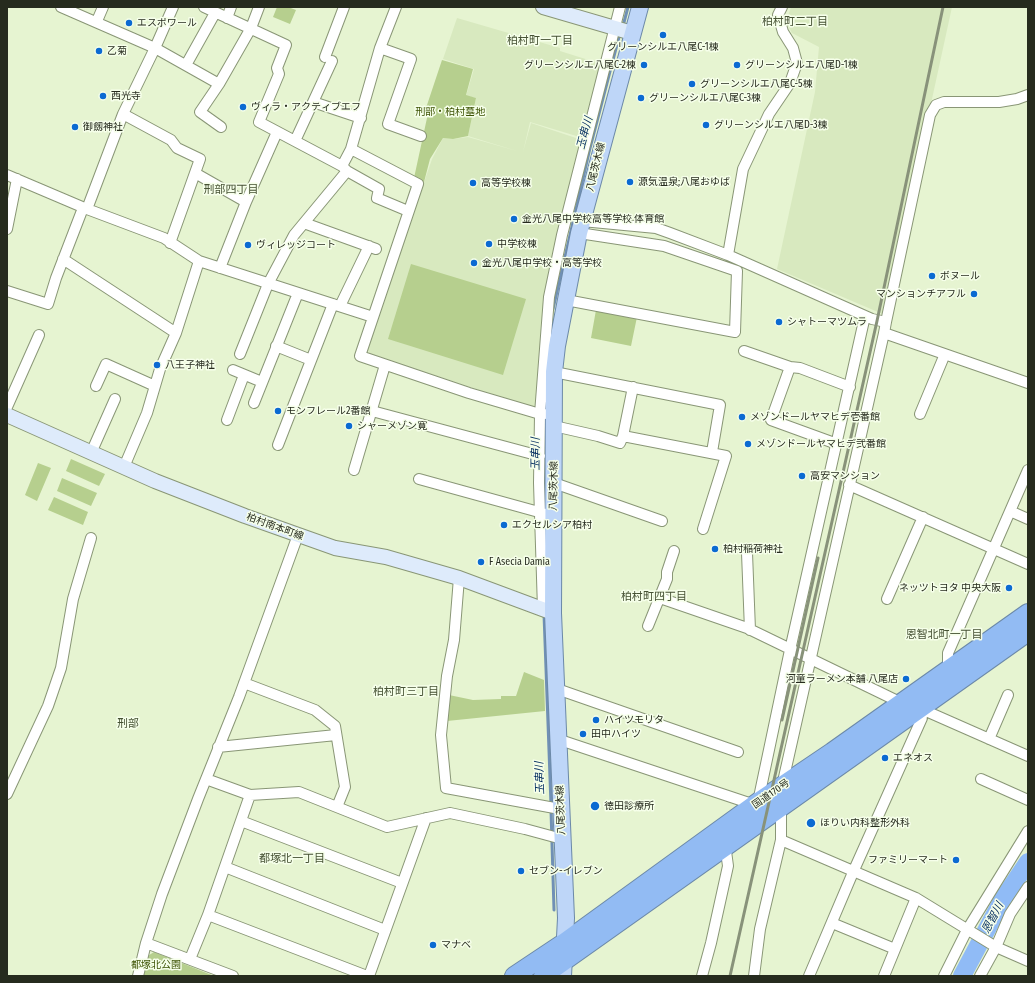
<!DOCTYPE html>
<html>
<head>
<meta charset="utf-8">
<style>
  body { margin:0 }
  #map { position:relative; width:1035px; height:983px; overflow:hidden; background:#e6f4d1; font-family:"Fira Sans Condensed",sans-serif }
  canvas { display:block }
  .frame { position:absolute; inset:0; border:8px solid #262b1e; pointer-events:none }
</style>
</head>
<body>
<div id="map">
<canvas width="1035" height="983"></canvas>
<div class="frame"></div>
</div>
<script>
const c = document.querySelector('canvas').getContext('2d');
c.lineJoin = 'round';
function fill(path, color) {
  c.fillStyle = color;
  c.fill(path, 'evenodd');
}
function toPath(rows) {
  const path = new Path2D();
  for (const r of rows) {
    path.moveTo(r[0], r[1]);
    for (let i = 2; i < r.length; i += 2) path.lineTo(r[i], r[i + 1]);
  }
  return path;
}
function strokePath(path, color, width, dash) {
  c.strokeStyle = color;
  c.lineWidth = width;
  c.lineCap = dash ? 'butt' : 'round';
  c.setLineDash(dash || []);
  c.stroke(path);
}
function label(font, color, halo, rows, align = 'center') {
  c.font = font + ' "Fira Sans Condensed","Noto Sans JP",sans-serif';
  c.lineWidth = 3;
  c.setLineDash([]);
  c.textBaseline = 'middle';
  c.strokeStyle = halo;
  c.fillStyle = color;
  for (const [text, x, y, turn = 0] of rows) {
    c.save();
    c.translate(x, y);
    c.rotate((+turn || 0) * Math.PI / 180);
    c.textAlign = isNaN(turn) ? turn : align;
    if (halo) c.strokeText(text, 0, 0);
    c.fillText(text, 0, 0);
    c.restore();
  }
}
fill(toPath([
  [791,7,952,7,885,315,777,269,815,92,819,47,792,33,786,22],
  [457,18,560,48,560,51,595,62,601,68,583,138,530,122,523,152,531,123,585,141,548,290,541,336,536,409,370,354,367,349,432,159,443,138,453,139,468,137,517,151,468,136,476,98,466,96,474,69,443,59]
]), '#d8e9bf');
fill(toPath([
  [277,7,288,7,296,10,290,24,273,17],
  [442,60,473,69,466,95,476,98,468,136,453,139,443,138,430,159,424,182,414,178,427,118,426,108],
  [411,264,526,299,503,375,388,339],
  [596,310,637,317,631,346,591,338],
  [71,459,105,474,99,486,66,471],
  [38,463,51,468,37,501,25,495],
  [62,478,97,493,91,506,57,491],
  [54,497,88,512,83,525,48,510],
  [524,672,544,680,545,711,447,721,449,695,473,700,501,699,501,696,516,696],
  [154,952,214,976,141,976,146,957]
]), '#b6cf8e');
strokePath(toPath([
  [623,26,628,7],
  [553,309,590,148,620,33],
  [545,513,546,400],
  [544,614,551,805],
  [551,810,554,910]
]), '#7090b5', 3);
strokePath(toPath([
  [962,976,1003,899,1028,862]
]), '#90bbf6', 18);
const street = toPath([
  [61,7,155,48,219,84],
  [204,7,286,45,277,68,279,74,259,122,342,166,347,171,379,189,377,198,408,211],
  [227,18,231,7],
  [97,21,103,7],
  [380,48,411,59,388,124,421,136],
  [325,57,344,7],
  [186,65,215,13],
  [313,102,361,118],
  [123,114,171,140,177,148,200,159,170,243],
  [221,127,200,112,219,84,251,28,259,7],
  [295,141,332,61],
  [351,149,418,184,360,356,469,393,540,414,545,414],
  [342,166,351,149,380,48,396,7],
  [195,173,246,202],
  [7,175,87,209,164,238,199,261,373,317],
  [87,209,123,114,155,48,173,7],
  [582,221,656,228,670,233,728,255,872,319,886,322,884,333,1028,383],
  [304,223,376,249],
  [7,229,17,179],
  [728,255,743,169,769,114,790,83,797,63,793,48,783,32,778,15,782,7],
  [63,259,176,333],
  [220,268,246,202,277,132],
  [7,291,48,304,56,278,83,208],
  [566,300,735,332,737,271,664,246,579,233],
  [340,306,369,246],
  [886,322,930,115,936,105,944,102,999,102,1017,99,1028,95],
  [276,346,311,360],
  [744,351,790,367,800,368,850,387],
  [240,354,268,284,294,235,347,171],
  [790,367,771,420,837,444],
  [233,370,262,382],
  [554,372,720,405,712,452],
  [96,386,106,364,155,386],
  [254,403,298,293],
  [7,407,39,335],
  [372,411,540,456],
  [920,414,945,354],
  [227,420,244,375],
  [554,426,598,436,620,443,623,436,726,456,703,529],
  [623,436,633,387],
  [278,445,333,304],
  [91,453,115,399],
  [124,467,147,413,160,369,176,333,199,261],
  [354,470,385,365],
  [419,479,546,514],
  [554,483,662,521],
  [849,485,1028,564],
  [1010,511,1028,519],
  [747,553,750,630],
  [459,578,454,640,447,676,441,735,446,788,560,809],
  [660,598,747,628,916,710,922,718,854,870,809,976],
  [887,599,923,517],
  [543,609,539,483,540,414,549,297,562,235,620,7],
  [648,626,667,579,667,572,674,551],
  [948,670,948,653,1028,470],
  [244,683,315,710,335,726,345,787,337,807],
  [557,689,738,752],
  [919,708,1028,756],
  [989,739,1008,695],
  [560,740,755,805],
  [218,747,336,735],
  [206,779,250,795,299,792,387,827,450,813,525,829,562,839],
  [981,779,1028,800],
  [782,786,884,333],
  [7,794,48,706,61,668,73,599,91,538],
  [758,802,790,650,865,316],
  [241,821,402,883],
  [781,840,916,898,996,947,1028,961],
  [225,867,385,930],
  [208,915,367,976],
  [832,923,895,949],
  [146,943,233,976],
  [190,959,208,915,250,795],
  [138,976,146,943,162,894,198,799,239,697,298,535],
  [369,976,426,818],
  [702,976,711,943,728,866,725,844],
  [754,976,760,929,781,840,781,807],
  [884,976,916,898],
  [944,976,967,930,1028,831],
  [980,976,996,947,1010,914,1028,887]
]);
const secondary = toPath([
  [543,7,632,33],
  [7,415,155,481,245,516,335,548,386,557,459,578,553,613]
]);
const primary = toPath([
  [563,976,566,918,553,613,554,372,557,346,579,233,640,7]
]);
const highway = toPath([
  [514,976,565,942,758,802,832,752,1028,613],
  [543,976,1028,632]
]);
strokePath(street, '#899676', 12);
strokePath(secondary, '#899676', 16);
strokePath(primary, '#6c89a8', 18);
strokePath(highway, '#6c89a8', 20);
strokePath(street, '#fff', 10);
strokePath(secondary, '#deebfb', 14);
strokePath(primary, '#bed6f8', 16);
strokePath(highway, '#92bbf3', 18);
strokePath(toPath([
  [782,720,818,558],
  [730,976,877,321,943,7]
]), '#88927a', 3);
for (const [x, y, r, color] of [
  [129,23,4,"#0b6ad2"],
  [663,35,4,"#0b6ad2"],
  [99,51,4,"#0b6ad2"],
  [644,65,4,"#0b6ad2"],
  [737,65,4,"#0b6ad2"],
  [692,84,4,"#0b6ad2"],
  [103,96,4,"#0b6ad2"],
  [641,98,4,"#0b6ad2"],
  [243,107,4,"#0b6ad2"],
  [706,125,4,"#0b6ad2"],
  [75,127,4,"#0b6ad2"],
  [630,182,4,"#0b6ad2"],
  [473,183,4,"#0b6ad2"],
  [514,219,4,"#0b6ad2"],
  [489,244,4,"#0b6ad2"],
  [248,245,4,"#0b6ad2"],
  [474,263,4,"#0b6ad2"],
  [932,276,4,"#0b6ad2"],
  [974,294,4,"#0b6ad2"],
  [779,322,4,"#0b6ad2"],
  [157,365,4,"#0b6ad2"],
  [278,411,4,"#0b6ad2"],
  [742,417,4,"#0b6ad2"],
  [349,426,4,"#0b6ad2"],
  [748,444,4,"#0b6ad2"],
  [802,476,4,"#0b6ad2"],
  [504,525,4,"#0b6ad2"],
  [715,549,4,"#0b6ad2"],
  [481,562,4,"#0b6ad2"],
  [1009,588,4,"#0b6ad2"],
  [906,679,4,"#0b6ad2"],
  [596,720,4,"#0b6ad2"],
  [583,734,4,"#0b6ad2"],
  [885,758,4,"#0b6ad2"],
  [595,806,5,"#0b6ad2"],
  [811,823,5,"#0b6ad2"],
  [956,860,4,"#0b6ad2"],
  [521,871,4,"#0b6ad2"],
  [433,945,4,"#0b6ad2"]
]) {
  const dot = new Path2D();
  dot.arc(x, y, r, 0, 2 * Math.PI);
  c.fillStyle = color;
  c.fill(dot);
  strokePath(dot, '#f6ffea', 1.5);
}
label('10px', '#262b1e', '#f6ffea', [
  ["エスポワール",137,23],
  ["グリーンシルエ八尾C-1棟",663,47,"center"],
  ["乙菊",107,51],
  ["グリーンシルエ八尾C-2棟",636,65,"right"],
  ["グリーンシルエ八尾D-1棟",745,65],
  ["グリーンシルエ八尾C-5棟",700,84],
  ["西光寺",111,96],
  ["グリーンシルエ八尾C-3棟",649,98],
  ["ヴィラ・アクティブエフ",251,107],
  ["グリーンシルエ八尾D-3棟",714,125],
  ["御劔神社",83,127],
  ["源気温泉;八尾おゆば",638,182],
  ["高等学校棟",481,183],
  ["金光八尾中学校高等学校 体育館",522,219],
  ["中学校棟",497,244],
  ["ヴィレッジコート",256,245],
  ["金光八尾中学校・高等学校",482,263],
  ["ボヌール",940,276],
  ["マンションチアフル",966,294,"right"],
  ["シャトーマツムラ",787,322],
  ["八王子神社",165,365],
  ["モンフレール2番館",286,411],
  ["メゾンドールヤマヒデ壱番館",750,417],
  ["シャーメゾン寛",357,426],
  ["メゾンドールヤマヒデ弐番館",756,444],
  ["高安マンション",810,476],
  ["エクセルシア柏村",512,525],
  ["柏村稲荷神社",723,549],
  ["F Asecia Damia",489,562],
  ["ネッツトヨタ 中央大阪",1001,588,"right"],
  ["河童ラーメン本舗 八尾店",898,679,"right"],
  ["ハイツモリタ",604,720],
  ["田中ハイツ",591,734],
  ["エネオス",893,758],
  ["徳田診療所",604,806],
  ["ほりい内科整形外科",820,823],
  ["ファミリーマート",948,860,"right"],
  ["セブン-イレブン",529,871],
  ["マナベ",441,945]
], 'left');
label('10px', '#3d5304', '#f6ffea', [
  ["刑部・柏村墓地",450,112],
  ["都塚北公園",156,965]
]);
label('10px', '#262b1e', '#f6ffea', [
  ["八尾茨木線",596,167,-76],
  ["八尾茨木線",554,486,-89],
  ["柏村南本町線",275,527,20],
  ["国道170号",771,794,-35],
  ["八尾茨木線",561,810,-92]
]);
label('11px', '#465234', '#f6ffea', [
  ["柏村町二丁目",795,22],
  ["柏村町一丁目",540,41],
  ["刑部四丁目",231,190],
  ["柏村町四丁目",654,597],
  ["恩智北町一丁目",944,635],
  ["柏村町三丁目",406,692],
  ["刑部",128,724],
  ["都塚北一丁目",292,859]
]);
label('italic 11px', '#012b5e', '#f6ffea', [
  ["玉串川",585,133,-75],
  ["玉串川",536,454,-90],
  ["玉串川",540,778,-92],
  ["恩智川",993,918,-62]
]);
</script>
</body>
</html>
